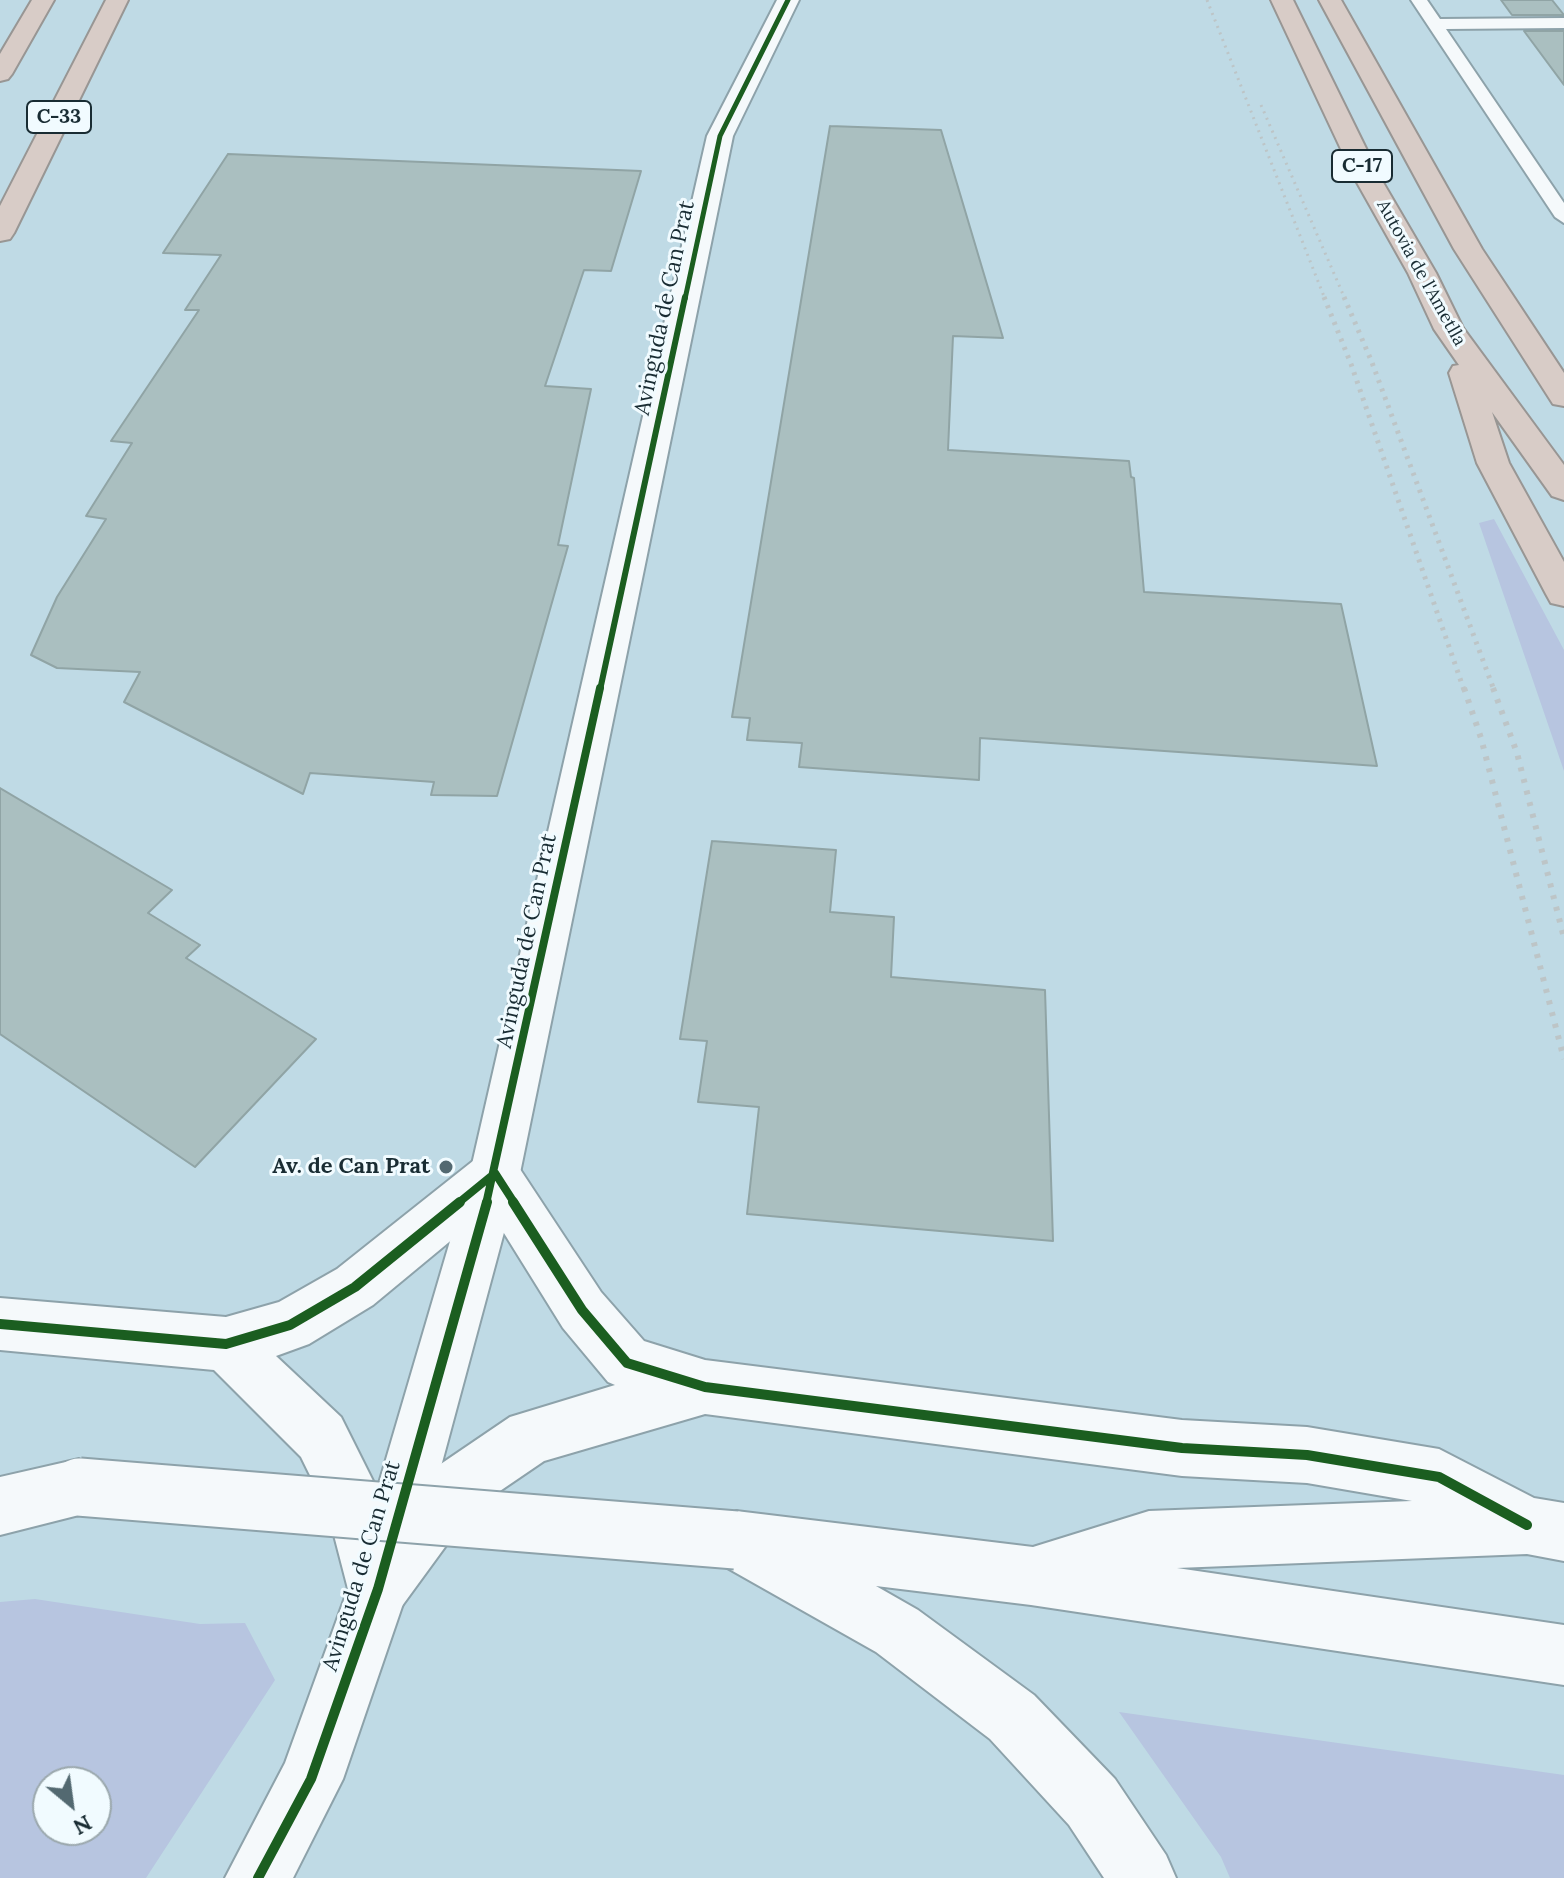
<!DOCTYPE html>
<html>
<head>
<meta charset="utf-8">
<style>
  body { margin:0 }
  #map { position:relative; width:1564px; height:1878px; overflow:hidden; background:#bfdae5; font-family:Lora,serif }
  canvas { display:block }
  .north { position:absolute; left:32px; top:1766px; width:80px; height:80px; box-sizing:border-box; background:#f1fbff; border:2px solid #9ba8ad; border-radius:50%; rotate:151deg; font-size:22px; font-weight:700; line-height:32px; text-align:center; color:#192c33 }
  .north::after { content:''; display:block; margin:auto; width:28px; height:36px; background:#536971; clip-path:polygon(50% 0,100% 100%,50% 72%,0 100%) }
</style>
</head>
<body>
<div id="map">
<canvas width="1564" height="1878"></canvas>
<div class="north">N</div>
</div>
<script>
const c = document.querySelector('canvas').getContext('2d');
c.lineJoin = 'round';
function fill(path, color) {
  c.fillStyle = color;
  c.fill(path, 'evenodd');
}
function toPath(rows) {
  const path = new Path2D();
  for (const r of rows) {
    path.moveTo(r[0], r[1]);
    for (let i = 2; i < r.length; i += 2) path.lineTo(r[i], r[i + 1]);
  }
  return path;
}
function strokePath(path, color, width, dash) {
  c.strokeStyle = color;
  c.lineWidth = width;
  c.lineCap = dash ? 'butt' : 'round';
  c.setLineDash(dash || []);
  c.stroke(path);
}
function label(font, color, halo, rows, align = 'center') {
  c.font = font + ' Lora,serif';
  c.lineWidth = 6;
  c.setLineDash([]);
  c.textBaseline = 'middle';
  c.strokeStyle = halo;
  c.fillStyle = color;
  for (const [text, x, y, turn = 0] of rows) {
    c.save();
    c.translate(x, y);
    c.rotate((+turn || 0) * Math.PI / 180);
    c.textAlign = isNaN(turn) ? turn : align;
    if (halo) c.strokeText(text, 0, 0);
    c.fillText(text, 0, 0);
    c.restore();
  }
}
fill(toPath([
  [1494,519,1564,650,1564,771,1479,523],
  [35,1599,200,1624,245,1623,275,1680,146,1878,0,1878,0,1602],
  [48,1782,96,1782,96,1830,48,1830],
  [1119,1712,1564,1775,1564,1878,1230,1878,1221,1857]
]), '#b7c5e0');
const building = toPath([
  [1501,0,1552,0,1564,15,1512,15,1501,0],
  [1524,31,1564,31,1564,85,1524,31],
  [830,126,941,130,1003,338,953,336,948,450,1129,461,1131,477,1134,478,1144,592,1341,604,1377,766,980,738,979,780,799,767,802,743,747,740,750,718,732,717,830,126],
  [228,154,641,171,611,271,584,270,545,386,591,389,558,545,568,546,497,796,431,795,434,782,310,773,303,794,124,702,140,672,57,668,31,655,57,597,106,519,86,516,132,443,111,441,199,310,185,310,221,255,163,253,228,154],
  [0,788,172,890,148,913,200,945,186,958,316,1039,195,1167,0,1034,0,788],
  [712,841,836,850,830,912,894,917,891,977,1045,990,1053,1241,747,1214,759,1107,698,1102,707,1041,680,1039,712,841]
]);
fill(building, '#aabfc0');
strokePath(building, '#90a4a5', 2);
const service = toPath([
  [1411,0,1427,0,1440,19,1564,18,1564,28,1446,29,1564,203,1564,223,1555,217,1411,0]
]);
const minor = toPath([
  [777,0,799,0,733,136,520,1173,408,1589,343,1779,293,1878,225,1878,285,1763,348,1589,470,1173,707,136,777,0]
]);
const tertiary = toPath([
  [495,1150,512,1157,601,1292,644,1341,705,1360,1182,1420,1307,1427,1439,1449,1534,1498,1564,1503,1564,1561,1527,1554,1177,1568,1564,1625,1564,1685,1031,1605,876,1586,918,1610,1034,1695,1115,1779,1166,1855,1176,1878,1104,1878,1069,1825,990,1739,876,1652,715,1561,707,1540,715,1519,736,1511,1033,1547,1149,1511,1412,1501,1307,1483,1182,1476,705,1414,544,1461,472,1510,399,1610,378,1619,357,1610,348,1589,328,1512,301,1457,214,1370,0,1350,0,1298,226,1317,279,1302,337,1269,478,1157,495,1150],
  [489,1209,563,1328,608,1382,615,1385,510,1417,432,1470,389,1526,375,1485,341,1417,276,1356,309,1344,373,1305,489,1209],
  [79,1459,99,1467,107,1487,99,1507,79,1515,0,1535,0,1477,79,1459]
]);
const motorway = toPath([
  [32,0,54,0,12,74,8,79,0,81,0,54,32,0],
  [106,0,128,0,14,233,10,239,0,241,0,206,106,0],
  [1271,0,1293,0,1381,179,1436,273,1463,328,1564,465,1564,500,1552,496,1492,412,1509,463,1564,562,1564,606,1551,603,1546,594,1477,463,1449,373,1453,366,1459,365,1434,329,1408,273,1355,179,1271,0],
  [1319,0,1341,0,1482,249,1564,373,1564,406,1553,404,1454,249,1319,0]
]);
strokePath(service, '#8da2aa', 4);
strokePath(minor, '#8da2aa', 4);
strokePath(tertiary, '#8da2aa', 4);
strokePath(motorway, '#989694', 4);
fill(service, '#f5f9fb');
fill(minor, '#f5f9fb');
fill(tertiary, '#f5f9fb');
fill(motorway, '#d8ccc7');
strokePath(toPath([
  [1207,0,1325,299],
  [1261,105,1345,299]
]), '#bdc5c7', 3, [2, 5]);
strokePath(toPath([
  [1324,297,1351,364,1464,690],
  [1344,297,1371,360,1494,690]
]), '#bdc5c7', 5, [3, 6]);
strokePath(toPath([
  [1464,688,1481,738,1564,1059],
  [1493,688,1517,753,1564,938]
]), '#bdc5c7', 6, [4, 8]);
const tertiaryBridge = toPath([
  [79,1487,736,1540]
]);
strokePath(tertiaryBridge, '#8da2aa', 61, []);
strokePath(tertiaryBridge, '#f5f9fb', 57);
strokePath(toPath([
  [685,299,720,136,788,0]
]), '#1b5e20', 5);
strokePath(toPath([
  [600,690,685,297]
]), '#1b5e20', 6);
strokePath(toPath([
  [495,1173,515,1204],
  [457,1204,495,1173],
  [486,1204,600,688]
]), '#1b5e20', 8);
strokePath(toPath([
  [513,1202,582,1310,627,1363,705,1387,1182,1448,1307,1455,1439,1477,1527,1525],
  [0,1324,226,1344,290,1325,355,1287,460,1202],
  [258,1878,311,1779,378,1589,487,1202]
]), '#1b5e20', 10);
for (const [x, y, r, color] of [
  [446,1167,8,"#536971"]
]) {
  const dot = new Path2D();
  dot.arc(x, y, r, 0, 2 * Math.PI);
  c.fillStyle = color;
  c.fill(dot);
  strokePath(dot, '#f1fbff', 3);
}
label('18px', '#192c33', '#f1fbff', [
  ["Autovia de l'Ametlla",1421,273,61]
]);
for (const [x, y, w] of [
  [59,117,64],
  [1362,166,60]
]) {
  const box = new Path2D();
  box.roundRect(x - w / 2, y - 16, w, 32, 6);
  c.fillStyle = '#f1fbff';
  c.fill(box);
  strokePath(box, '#192c33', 2);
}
label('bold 20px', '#192c33', null, [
  ["C-33",59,117],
  ["C-17",1362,166]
]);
label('22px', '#192c33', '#f1fbff', [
  ["Avinguda de Can Prat",665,308,-78],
  ["Avinguda de Can Prat",527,941,-78],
  ["Avinguda de Can Prat",362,1566,-73]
]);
label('bold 22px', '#192c33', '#f1fbff', [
  ["Av. de Can Prat",430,1167]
], 'right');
</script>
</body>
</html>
